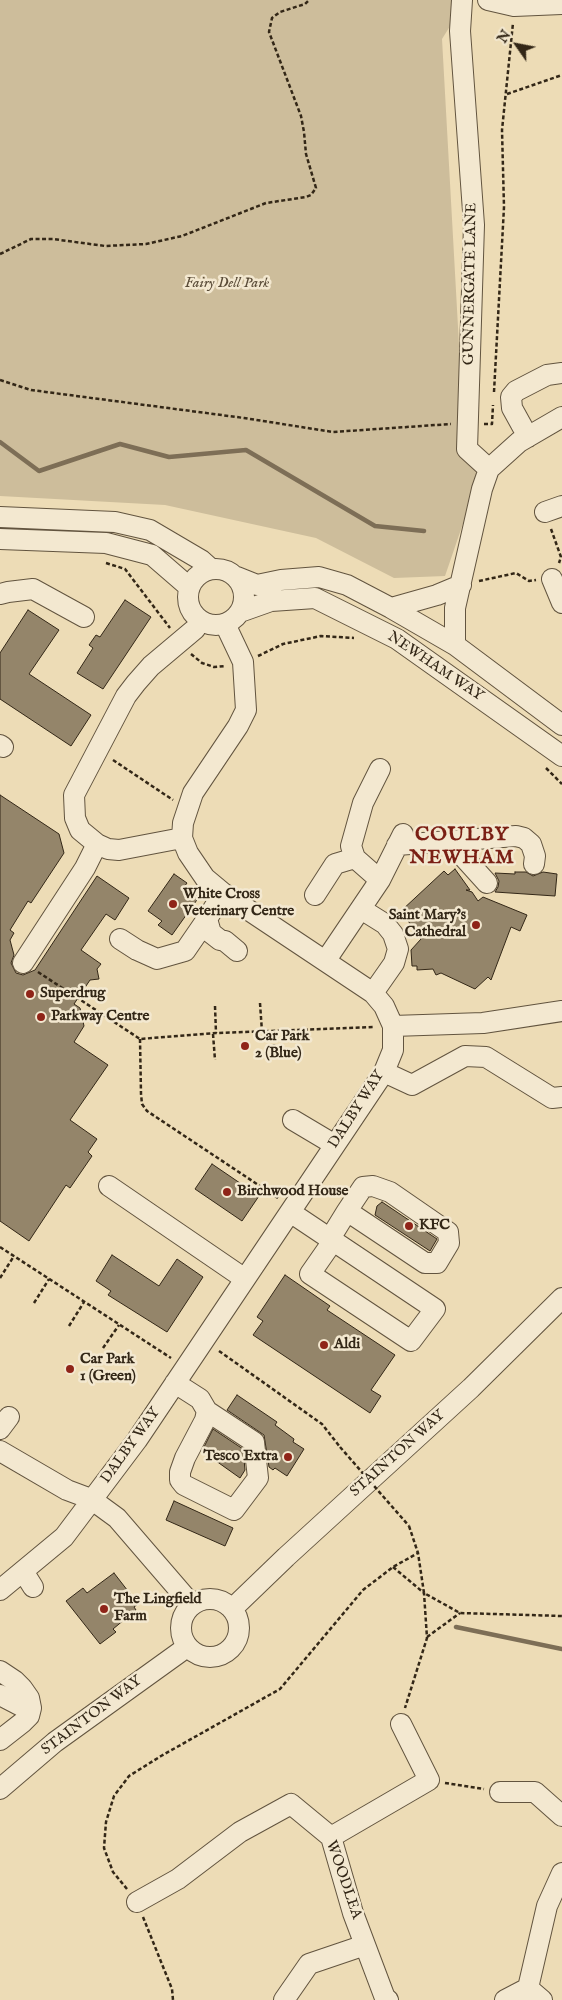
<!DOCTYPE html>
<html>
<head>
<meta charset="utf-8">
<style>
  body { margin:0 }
  #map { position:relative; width:562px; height:2000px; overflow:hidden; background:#eddcb6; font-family:"IM FELL English",serif }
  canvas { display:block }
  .north { position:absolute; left:492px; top:20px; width:50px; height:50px; -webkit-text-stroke:4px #f3e8d0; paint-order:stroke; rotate:303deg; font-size:14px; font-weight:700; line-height:20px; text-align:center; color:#332717 }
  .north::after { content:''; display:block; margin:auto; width:18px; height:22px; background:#332717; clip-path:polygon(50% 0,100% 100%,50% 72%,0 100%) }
</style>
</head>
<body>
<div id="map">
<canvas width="562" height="2000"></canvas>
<div class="north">N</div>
</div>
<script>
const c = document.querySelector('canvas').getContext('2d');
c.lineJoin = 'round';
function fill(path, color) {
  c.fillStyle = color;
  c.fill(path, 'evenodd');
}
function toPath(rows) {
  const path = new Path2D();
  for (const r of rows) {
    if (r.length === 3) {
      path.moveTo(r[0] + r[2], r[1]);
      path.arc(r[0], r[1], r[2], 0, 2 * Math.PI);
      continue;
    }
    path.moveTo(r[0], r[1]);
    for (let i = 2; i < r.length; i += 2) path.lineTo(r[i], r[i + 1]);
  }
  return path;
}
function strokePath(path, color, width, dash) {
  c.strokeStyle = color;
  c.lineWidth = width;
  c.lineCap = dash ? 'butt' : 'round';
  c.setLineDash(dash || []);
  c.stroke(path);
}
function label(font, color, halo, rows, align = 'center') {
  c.font = font + ' "IM FELL English",serif';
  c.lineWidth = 5;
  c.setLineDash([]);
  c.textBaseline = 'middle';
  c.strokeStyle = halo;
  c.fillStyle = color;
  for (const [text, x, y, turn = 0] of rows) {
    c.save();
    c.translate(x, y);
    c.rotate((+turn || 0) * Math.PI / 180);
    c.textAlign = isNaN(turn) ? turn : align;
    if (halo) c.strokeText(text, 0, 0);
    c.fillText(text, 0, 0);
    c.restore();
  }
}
fill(toPath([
  [0,0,455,0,462,7,442,39,465,453,482,468,445,576,394,578,316,538,165,505,0,496]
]), '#cdbd9b');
strokePath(toPath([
  [0,442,39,471,120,444,169,457,246,450,375,526,424,531],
  [456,1627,562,1649]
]), '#7d6e56', 4.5);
const building = toPath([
  [125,600,151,617,103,689,77,673,93,648,89,645,96,635,100,637,125,600],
  [28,610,59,630,29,674,91,715,71,746,0,699,0,653,28,610],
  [0,795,59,834,64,853,31,903,28,901,10,930,14,933,10,940,14,955,11,963,16,973,23,975,35,970,97,876,129,898,115,920,106,914,81,950,101,964,97,969,99,979,90,980,74,1004,80,1008,84,1026,74,1042,108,1065,70,1120,97,1139,88,1152,92,1156,70,1188,66,1185,29,1241,0,1221,0,795],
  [455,869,470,890,466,890,472,892,478,901,483,897,527,915,520,931,511,927,491,980,488,977,475,989,441,973,436,975,433,969,417,970,417,966,412,966,411,950,421,939,401,911,444,871,448,875,455,869],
  [515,872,526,872,533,876,543,872,557,874,555,896,495,892,498,887,499,881,495,873,515,874,515,872],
  [174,874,187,883,184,887,199,897,172,935,158,925,162,921,148,911,174,874],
  [212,1164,259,1196,242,1221,195,1189,212,1164],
  [382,1202,437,1239,430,1251,375,1215,377,1206,382,1202],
  [112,1255,159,1286,177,1259,203,1277,167,1332,108,1295,111,1291,96,1281,112,1255],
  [285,1275,330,1306,327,1310,395,1355,371,1390,381,1396,370,1413,253,1335,263,1321,257,1317,285,1275],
  [237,1395,277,1422,275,1425,294,1439,293,1442,304,1449,287,1476,275,1468,273,1470,269,1467,264,1435,227,1410,237,1395],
  [213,1429,243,1449,245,1470,240,1478,202,1451,213,1429],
  [174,1501,233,1528,225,1546,166,1520,174,1501],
  [114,1573,138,1604,134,1607,136,1610,113,1629,116,1632,100,1644,66,1601,83,1588,87,1593,114,1573]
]);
fill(building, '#94856a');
strokePath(building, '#332717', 1);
const minor = toPath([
  [462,0,460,31,474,225,467,449,489,469],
  [488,0,514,6,562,4],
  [528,437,512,408,511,397,516,391,547,375,562,373],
  [545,512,562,506],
  [0,517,115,522,150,530,201,560,211,569],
  [0,539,106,543,152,555,189,587],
  [216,597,28],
  [237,577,257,585,281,580,319,577,347,585,391,608,455,645,562,725],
  [552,579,562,603],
  [0,594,8,592,33,589,84,617],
  [391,608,437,595,461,585],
  [240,612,271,601,315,598,397,639,562,756],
  [455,645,455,608,482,489,489,469,519,442,562,417],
  [0,745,3,747],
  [380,769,363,803,351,846,355,858,380,880],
  [182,838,119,850,108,849,97,844,80,830,75,818,74,795,126,696,136,683,151,666,195,629],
  [449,841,487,883],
  [397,845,516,836,524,838,531,844,535,856,534,864],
  [223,893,207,919,211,933,220,940,225,941,237,951],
  [315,895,335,864,355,858],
  [361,909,385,924,393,934,398,949,394,963,373,993],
  [120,939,137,950,157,959,185,951,207,919],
  [326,960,380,880,403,834],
  [23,963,85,868,97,844],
  [393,1026,483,1023,562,1011],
  [384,1072,412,1085,465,1056,486,1057,552,1098,562,1097],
  [293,1120,335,1145],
  [109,1186,245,1279],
  [290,1212,435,1309,411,1341,310,1274,333,1241],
  [331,1237,347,1211,363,1187,373,1186,390,1192,448,1232,449,1243,437,1263,425,1263,347,1211],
  [175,1383,200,1399,207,1411,254,1442,258,1478,234,1510,184,1485,180,1480,180,1472,185,1458,205,1420,207,1411],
  [0,1429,9,1417],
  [0,1451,67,1490,91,1499,117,1518,192,1605],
  [23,1571,33,1587],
  [0,1590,64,1537,137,1440,384,1072,393,1050,393,1026,384,1006,373,993,223,893,205,878,188,853,182,838,183,823,193,793,238,726,246,710,243,662,225,624],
  [210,1628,29],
  [232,1609,286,1557,471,1388,562,1298],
  [0,1671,15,1681,22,1688,29,1698,31,1708,29,1716,23,1722,0,1740],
  [0,1695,21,1706],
  [0,1789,55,1742,187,1647],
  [500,1792,535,1792,562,1816],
  [331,1837,429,1780,401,1724],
  [137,1902,178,1879,240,1832,291,1804,331,1837,353,1913,385,1998,388,2000],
  [528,1988,547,1906,562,1873],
  [284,2000,309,1964,365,1945],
  [505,2000,528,1988,542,2000]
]);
strokePath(minor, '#62543f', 22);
strokePath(toPath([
  [507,94,562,75],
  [0,254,31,239,53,239,105,246,146,244,182,236,266,203,306,197,311,195,316,188,306,154,304,132,301,116,269,32,272,18,280,12,305,4,309,0],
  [0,380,31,390,244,418,333,432,451,424],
  [494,392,504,207,502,130,513,23],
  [484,424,492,424,493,405],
  [551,529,561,557,559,563],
  [106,563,125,569,170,628],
  [479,581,516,573,529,581,536,580],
  [191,654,202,663,214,667,226,666],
  [258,656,283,644,321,636,354,638],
  [113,760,173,800],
  [546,768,562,784],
  [38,972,140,1039,216,1033,375,1027],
  [260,1003,262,1032],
  [215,1006,216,1033],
  [274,1031,274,1058],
  [213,1034,215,1060],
  [140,1039,141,1094,142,1104,147,1111,278,1198],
  [0,1247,171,1358],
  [0,1278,14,1256],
  [34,1303,49,1279],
  [69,1326,84,1302],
  [103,1348,119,1325],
  [219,1351,322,1424,340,1447],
  [409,1526,418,1553,424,1593,460,1613,562,1616],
  [393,1567,424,1593,427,1638,405,1708],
  [427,1637,460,1613],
  [445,1783,484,1789],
  [127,1889,113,1872,104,1848,106,1822,114,1796,129,1776,161,1756,280,1689,363,1590,393,1567,418,1553],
  [143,1917,172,1989,173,2000]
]), '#332717', 2.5, [4, 2.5]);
strokePath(minor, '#f3e8d0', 20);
strokePath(toPath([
  [340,1447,409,1526]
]), '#332717', 2.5, [4, 2.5]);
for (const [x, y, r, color] of [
  [173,904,5,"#8f2418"],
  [476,925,5,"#8f2418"],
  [30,994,5,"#8f2418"],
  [41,1017,5,"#8f2418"],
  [245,1046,5,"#8f2418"],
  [227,1192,5,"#8f2418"],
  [409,1226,5,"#8f2418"],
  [324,1345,5,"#8f2418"],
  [70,1369,5,"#8f2418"],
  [288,1457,5,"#8f2418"],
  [104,1609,5,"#8f2418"]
]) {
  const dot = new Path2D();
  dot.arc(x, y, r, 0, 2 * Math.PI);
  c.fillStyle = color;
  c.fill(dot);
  strokePath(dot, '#f3e8d0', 2);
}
label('italic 15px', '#5a4c38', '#f3e8d0', [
  ["Fairy Dell Park",227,284]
]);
label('15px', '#332717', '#f3e8d0', [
  ["GUNNERGATE LANE",471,284,-89],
  ["NEWHAM WAY",435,667,34],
  ["DALBY WAY",357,1110,-57],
  ["DALBY WAY",131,1446,-54],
  ["STAINTON WAY",398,1454,-42],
  ["STAINTON WAY",92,1716,-37],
  ["WOODLEA",343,1880,71]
]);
label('bold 15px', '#332717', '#f3e8d0', [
  ["White Cross",183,895],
  ["Veterinary Centre",183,912],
  ["Saint Mary's",466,916,"right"],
  ["Cathedral",466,933,"right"],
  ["Superdrug",40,994],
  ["Parkway Centre",51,1017],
  ["Car Park",255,1037],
  ["2 (Blue)",255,1054],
  ["Birchwood House",237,1192],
  ["KFC",419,1226],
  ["Aldi",334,1345],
  ["Car Park",80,1360],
  ["1 (Green)",80,1377],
  ["Tesco Extra",278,1457,"right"],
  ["The Lingfield",114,1600],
  ["Farm",114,1617]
], 'left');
c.letterSpacing = '1px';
label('bold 20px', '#7a1f14', '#f3e8d0', [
  ["COULBY",462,836],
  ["NEWHAM",462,859]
]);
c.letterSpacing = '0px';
</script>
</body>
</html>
